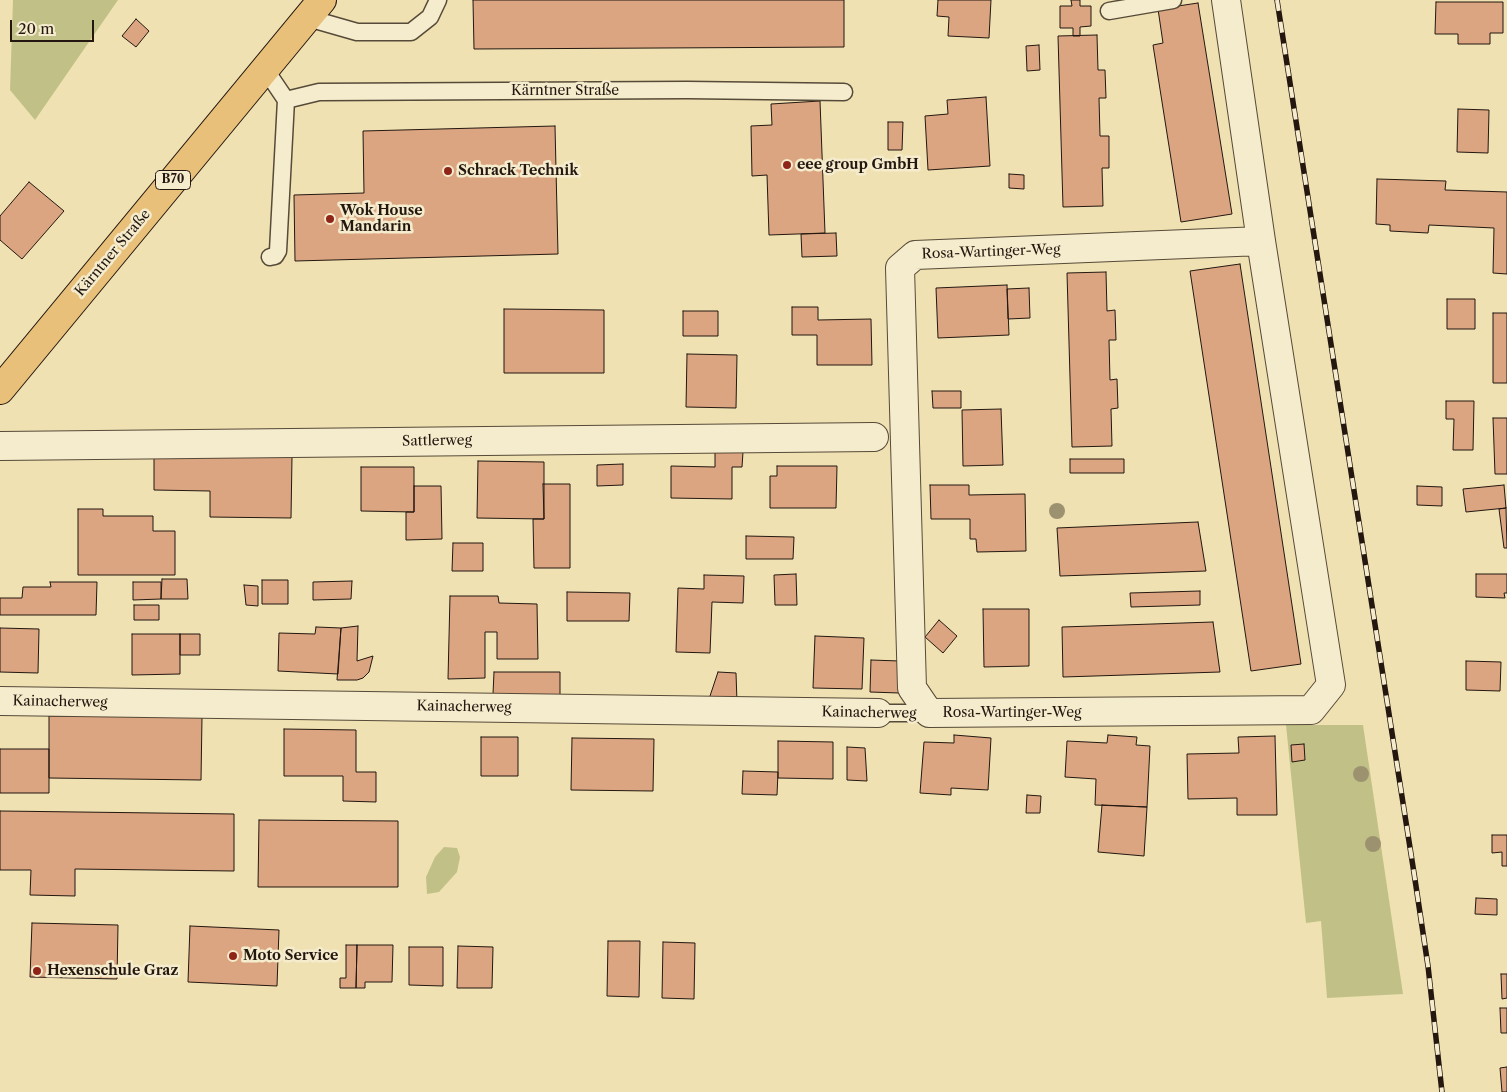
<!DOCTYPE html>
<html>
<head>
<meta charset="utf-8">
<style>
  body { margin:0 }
  #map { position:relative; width:1507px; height:1092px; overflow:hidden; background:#efe1b2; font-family:"Libre Caslon Text",serif }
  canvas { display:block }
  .scale { position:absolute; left:10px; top:20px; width:84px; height:22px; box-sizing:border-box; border:2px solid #231710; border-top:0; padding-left:6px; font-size:15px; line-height:18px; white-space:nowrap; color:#231710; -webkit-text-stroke:4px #f5eccd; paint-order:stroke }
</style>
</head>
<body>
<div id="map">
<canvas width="1507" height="1092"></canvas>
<div class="scale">20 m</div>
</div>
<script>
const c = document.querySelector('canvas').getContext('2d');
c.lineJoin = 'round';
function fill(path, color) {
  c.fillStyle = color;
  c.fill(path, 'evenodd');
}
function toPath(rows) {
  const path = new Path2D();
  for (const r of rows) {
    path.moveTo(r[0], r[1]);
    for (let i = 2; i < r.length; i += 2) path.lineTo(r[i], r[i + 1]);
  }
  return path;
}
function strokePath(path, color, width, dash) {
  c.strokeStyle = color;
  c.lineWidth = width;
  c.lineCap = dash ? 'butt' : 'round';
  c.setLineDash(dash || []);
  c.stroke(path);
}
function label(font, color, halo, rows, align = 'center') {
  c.font = font + ' "Libre Caslon Text",serif';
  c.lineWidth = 5;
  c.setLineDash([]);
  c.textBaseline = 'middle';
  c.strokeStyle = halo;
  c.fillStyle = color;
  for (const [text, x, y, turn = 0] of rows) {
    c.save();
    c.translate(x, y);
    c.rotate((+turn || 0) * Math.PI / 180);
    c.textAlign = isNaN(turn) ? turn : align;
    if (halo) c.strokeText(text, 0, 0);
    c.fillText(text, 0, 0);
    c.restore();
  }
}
fill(toPath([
  [13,0,118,0,35,120,10,90],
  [1286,725,1363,725,1403,994,1327,998,1321,921,1306,923],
  [444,847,457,848,460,857,457,872,439,892,427,894,426,877,435,857]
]), '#c1c187');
const building = toPath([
  [473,0,844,0,844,47,474,49,473,0],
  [938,0,991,0,989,38,948,36,949,17,937,16,938,0],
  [1071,0,1080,0,1080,6,1091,6,1091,26,1080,27,1080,36,1073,36,1073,28,1060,28,1060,6,1072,6,1071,0],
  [1436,2,1503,2,1503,33,1490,33,1490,44,1458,44,1458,34,1435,34,1436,2],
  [1198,3,1232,214,1181,222,1153,45,1163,43,1158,9,1198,3],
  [136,19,149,31,136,47,122,36,136,19],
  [1097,35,1098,70,1105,70,1106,98,1099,98,1100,136,1109,136,1109,168,1102,168,1103,206,1063,207,1058,36,1097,35],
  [1039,45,1040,70,1027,71,1026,46,1039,45],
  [986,97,990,166,928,170,925,116,948,114,947,100,986,97],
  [820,101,825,233,769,235,767,175,752,176,751,126,772,125,771,104,820,101],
  [1458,109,1489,110,1488,153,1457,152,1458,109],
  [888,122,903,122,902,150,888,150,888,122],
  [555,126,558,254,295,261,294,195,364,193,363,131,555,126],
  [1009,174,1024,175,1024,189,1009,188,1009,174],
  [1377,179,1446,181,1445,190,1507,192,1507,274,1493,273,1494,228,1429,225,1428,233,1390,231,1390,225,1376,224,1377,179],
  [29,182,64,211,22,259,0,240,0,216,29,182],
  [836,233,837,256,802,257,801,234,836,233],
  [1240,264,1301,664,1251,671,1190,271,1240,264],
  [1106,272,1107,311,1115,310,1116,340,1109,340,1110,380,1117,379,1118,408,1111,409,1112,446,1072,447,1067,273,1106,272],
  [1007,285,1009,335,938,338,936,288,1007,285],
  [1029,288,1030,318,1008,319,1007,289,1029,288],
  [1447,299,1475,299,1475,329,1447,329,1447,299],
  [792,307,818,307,818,320,871,319,872,365,817,365,817,335,792,335,792,307],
  [504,309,604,310,604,373,504,373,504,309],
  [683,311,718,311,718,336,683,336,683,311],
  [1493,313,1507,313,1507,383,1493,383,1493,313],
  [687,354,737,355,736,408,686,407,687,354],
  [932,391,961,391,961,408,933,408,932,391],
  [1446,401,1474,401,1473,450,1453,450,1454,419,1446,419,1446,401],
  [1001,409,1003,465,963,466,962,410,1001,409],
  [1493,418,1507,418,1507,474,1495,474,1493,418],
  [715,452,743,452,742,467,732,467,732,499,671,498,671,466,715,467,715,452],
  [154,455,292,457,291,518,210,517,210,491,154,490,154,455],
  [1070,459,1124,459,1124,473,1070,473,1070,459],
  [478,461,544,462,544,519,477,518,478,461],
  [623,464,623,485,597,486,597,465,623,464],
  [777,466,837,466,836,508,770,508,770,476,777,476,777,466],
  [361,467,414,467,414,512,361,511,361,467],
  [543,484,570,484,570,568,534,568,533,519,544,519,543,484],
  [930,485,969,485,969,495,1025,494,1026,551,977,552,976,539,970,539,970,519,931,519,930,485],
  [1504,485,1506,508,1466,512,1463,489,1504,485],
  [414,486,441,486,442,539,406,540,406,512,414,512,414,486],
  [1417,486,1442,487,1442,506,1417,505,1417,486],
  [1506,508,1507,548,1504,548,1499,509,1506,508],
  [78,509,103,509,103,516,153,516,153,531,175,531,175,575,78,575,78,509],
  [1198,522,1206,571,1060,576,1057,528,1198,522],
  [746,536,794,537,793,559,746,559,746,536],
  [453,543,483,543,483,571,452,571,453,543],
  [796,574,797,605,775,605,774,575,796,574],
  [1476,574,1507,574,1507,593,1504,593,1505,598,1476,597,1476,574],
  [704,575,744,576,743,603,712,602,710,653,676,652,678,588,704,589,704,575],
  [162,579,187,579,188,599,161,599,162,579],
  [262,580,288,580,288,604,262,604,262,580],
  [352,581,351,599,313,600,313,582,352,581],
  [50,582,97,582,96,615,0,615,0,598,22,598,23,587,51,587,50,582],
  [133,582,161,582,161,599,133,600,133,582],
  [244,585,258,586,258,606,246,605,244,585],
  [1200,591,1200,605,1131,607,1130,593,1200,591],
  [567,592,630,593,629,621,567,621,567,592],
  [450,596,498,596,499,603,537,604,538,659,497,659,497,632,485,632,485,678,448,679,450,596],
  [134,605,159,605,159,620,134,620,134,605],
  [983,609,1029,609,1029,666,984,667,983,609],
  [939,620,957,636,943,653,925,637,939,620],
  [1213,622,1220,672,1063,677,1062,627,1213,622],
  [358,626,357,661,373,656,369,672,363,678,357,680,337,680,341,628,358,626],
  [316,627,341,628,338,674,278,671,279,633,315,634,316,627],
  [0,628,39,629,38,673,0,672,0,628],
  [132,634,180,634,180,674,132,675,132,634],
  [180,634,200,634,200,655,180,655,180,634],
  [815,636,864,638,862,689,813,688,815,636],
  [871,660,900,661,899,693,870,692,871,660],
  [1466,661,1501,662,1500,691,1466,690,1466,661],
  [494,672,560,672,560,695,493,694,494,672],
  [718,672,736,673,737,702,709,699,718,672],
  [49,716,202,717,201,780,49,778,49,716],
  [284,729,356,730,356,772,376,772,376,802,343,801,343,776,284,776,284,729],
  [954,735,991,738,988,790,951,788,951,795,920,793,924,742,954,743,954,735],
  [1108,735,1137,737,1136,745,1150,746,1147,807,1095,805,1096,779,1065,777,1067,741,1107,743,1108,735],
  [1275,736,1277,815,1237,815,1237,798,1188,799,1187,754,1239,753,1238,737,1275,736],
  [481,737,518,737,518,776,481,776,481,737],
  [572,738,654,739,653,791,571,790,572,738],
  [778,741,833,742,833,779,778,778,778,741],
  [1304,744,1305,760,1292,762,1291,745,1304,744],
  [847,747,865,748,867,781,847,780,847,747],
  [0,749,49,749,49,793,0,793,0,749],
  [743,771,778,772,777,795,742,794,743,771],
  [1027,795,1041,796,1040,813,1026,813,1027,795],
  [1102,805,1147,807,1144,856,1098,852,1102,805],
  [0,811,234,814,234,871,75,869,75,896,30,895,31,870,0,870,0,811],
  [259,820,398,821,398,887,258,887,259,820],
  [1492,835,1507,835,1507,866,1502,866,1502,852,1492,853,1492,835],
  [1476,898,1497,899,1497,915,1475,914,1476,898],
  [32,923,118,925,117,979,30,977,32,923],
  [190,926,279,930,277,986,188,982,190,926],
  [608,941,640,941,639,997,607,996,608,941],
  [663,942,695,943,694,999,662,998,663,942],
  [346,945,357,945,356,988,340,988,340,978,346,978,346,945],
  [357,945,393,945,392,982,365,982,365,988,356,988,357,945],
  [458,946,493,947,492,988,457,988,458,946],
  [409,947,443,947,443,986,409,985,409,947],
  [1501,974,1507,974,1507,998,1502,999,1501,974],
  [1500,1008,1507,1008,1507,1033,1501,1033,1500,1008],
  [1507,1067,1507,1092,1502,1092,1500,1068,1507,1067]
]);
fill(building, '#dba581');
strokePath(building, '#231710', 1);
const service = toPath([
  [1109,11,1173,0],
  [308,18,357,32,411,32,430,17,438,0],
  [265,69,286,100,278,251,275,256,270,257],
  [286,100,319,92,687,90,844,92],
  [878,713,929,713]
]);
const minor = toPath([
  [1226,0,1261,241,1331,685,1311,710,929,713,912,688,900,268,915,255,1261,241],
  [0,446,874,437],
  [0,701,878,713]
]);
const primary = toPath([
  [0,390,322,0]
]);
strokePath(service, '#564a38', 19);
strokePath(minor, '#564a38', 30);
strokePath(primary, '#231710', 30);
strokePath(service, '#f5eccd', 16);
strokePath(minor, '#f5eccd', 28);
strokePath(primary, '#e8c079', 28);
const rail = toPath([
  [1277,0,1414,873,1428,966,1442,1092]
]);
strokePath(rail, '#231710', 5.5);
strokePath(rail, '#f5eccd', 4, [11]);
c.fillStyle = '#9d9270';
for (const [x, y] of [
  [1057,511],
  [1361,774],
  [1373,844]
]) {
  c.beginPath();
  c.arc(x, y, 8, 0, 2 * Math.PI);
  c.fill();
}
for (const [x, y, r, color] of [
  [787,165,5,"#8f2418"],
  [448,171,5,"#8f2418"],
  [330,219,5,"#8f2418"],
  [233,956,5,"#8f2418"],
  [37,971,5,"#8f2418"]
]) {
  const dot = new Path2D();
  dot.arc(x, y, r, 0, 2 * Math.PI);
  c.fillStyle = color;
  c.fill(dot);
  strokePath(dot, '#f5eccd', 2);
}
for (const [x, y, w] of [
  [173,180,35]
]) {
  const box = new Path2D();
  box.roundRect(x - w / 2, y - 9.5, w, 19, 4);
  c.fillStyle = '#f5eccd';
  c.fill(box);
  strokePath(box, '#231710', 1);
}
label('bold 12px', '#231710', null, [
  ["B70",173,180]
]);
label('14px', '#231710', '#f5eccd', [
  ["Kärntner Straße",565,91],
  ["Rosa-Wartinger-Weg",991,252,-2],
  ["Kärntner Straße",113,253,-50],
  ["Sattlerweg",437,441,-1],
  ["Kainacherweg",60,702,1],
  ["Kainacherweg",464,707,1],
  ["Kainacherweg",869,713,1],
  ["Rosa-Wartinger-Weg",1012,713]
]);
label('bold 14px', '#231710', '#f5eccd', [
  ["eee group GmbH",797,165],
  ["Schrack Technik",458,171],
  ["Wok House",340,211],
  ["Mandarin",340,227],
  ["Moto Service",243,956],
  ["Hexenschule Graz",47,971]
], 'left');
</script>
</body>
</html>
